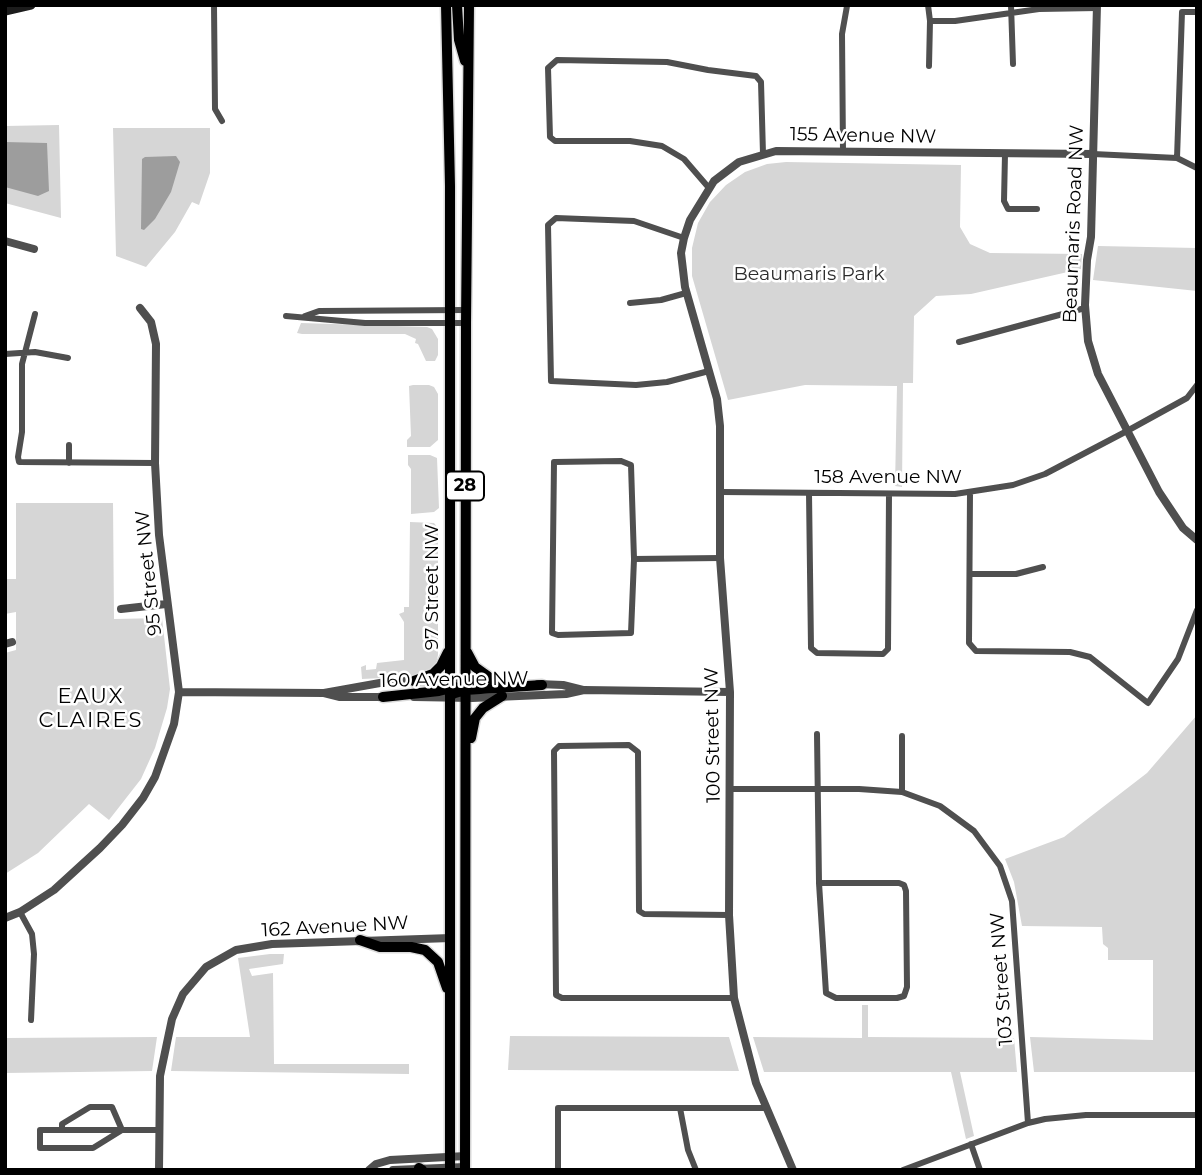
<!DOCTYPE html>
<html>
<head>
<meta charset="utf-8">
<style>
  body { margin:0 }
  #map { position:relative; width:1202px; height:1175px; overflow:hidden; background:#fff; font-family:Montserrat,sans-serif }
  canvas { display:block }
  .frame { position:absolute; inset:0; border:7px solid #000; pointer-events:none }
</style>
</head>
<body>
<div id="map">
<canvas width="1202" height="1175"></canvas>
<div class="frame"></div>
</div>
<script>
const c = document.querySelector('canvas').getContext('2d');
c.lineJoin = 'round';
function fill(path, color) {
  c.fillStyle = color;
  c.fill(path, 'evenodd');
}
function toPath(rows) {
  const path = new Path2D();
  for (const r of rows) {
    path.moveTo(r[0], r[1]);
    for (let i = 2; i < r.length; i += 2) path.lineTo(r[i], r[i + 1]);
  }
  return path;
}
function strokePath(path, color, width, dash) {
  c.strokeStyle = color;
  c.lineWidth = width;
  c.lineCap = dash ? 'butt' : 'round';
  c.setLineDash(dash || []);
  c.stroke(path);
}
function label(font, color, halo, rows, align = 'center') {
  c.font = font + ' Montserrat,sans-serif';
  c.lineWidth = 5;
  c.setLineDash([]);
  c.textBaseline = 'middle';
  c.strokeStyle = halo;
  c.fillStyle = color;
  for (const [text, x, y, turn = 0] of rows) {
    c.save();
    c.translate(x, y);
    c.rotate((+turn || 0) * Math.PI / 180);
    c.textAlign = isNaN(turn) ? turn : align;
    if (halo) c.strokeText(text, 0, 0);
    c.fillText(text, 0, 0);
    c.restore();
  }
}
fill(toPath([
  [59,125,61,218,5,203,5,126],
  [113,128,210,128,210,173,199,205,192,202,175,232,146,267,116,256],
  [786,162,961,165,960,227,970,244,990,253,1082,254,1081,269,971,294,936,296,914,316,913,383,903,383,902,487,895,486,897,386,805,385,728,400,692,276,692,248,698,223,710,202,726,185,745,172,767,164],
  [1098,246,1197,248,1197,291,1093,280],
  [301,323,427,327,432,329,438,339,438,355,435,361,426,361,418,344,415,343,416,339,405,334,302,334,297,333],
  [413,385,429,385,434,387,438,394,438,440,430,447,407,447,407,440,411,436,409,386],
  [408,455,430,455,437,458,439,508,434,512,411,514,411,469,408,465],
  [16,503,113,503,114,619,162,618,170,689,167,708,155,748,141,779,109,820,89,804,38,853,5,874,5,653,16,650,16,612,5,614,5,579,16,579],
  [410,522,434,523,438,528,438,655,436,664,433,670,422,676,362,679,361,667,366,665,366,670,376,669,377,663,404,660,404,622,399,614,404,612,404,607,409,607],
  [1197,715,1197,1072,1034,1072,1030,1037,1153,1040,1153,960,1108,960,1108,948,1103,944,1102,927,1022,926,1014,882,1005,859,1064,837,1147,773],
  [270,954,284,954,283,964,249,969,252,976,273,973,274,1064,409,1064,409,1074,171,1071,176,1037,250,1037,238,958],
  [862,1005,868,1005,868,1037,1014,1038,1017,1072,960,1072,974,1136,966,1139,951,1072,764,1072,753,1037,862,1038],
  [510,1036,729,1037,739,1071,508,1070],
  [157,1037,152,1071,5,1073,5,1038]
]), '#d6d6d6');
fill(toPath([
  [5,142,47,143,49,191,38,196,5,187],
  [176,156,180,162,171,192,155,219,144,230,141,229,142,159,145,157]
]), '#9d9d9d');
const primary = toPath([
  [446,5,450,186,450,1170],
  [457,5,459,40,465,61],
  [467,652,475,667,496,682],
  [414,681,433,674,441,666,448,652],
  [383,697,439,691,455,687],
  [450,698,452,694,465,690,542,685],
  [471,738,475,718,483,708,502,696],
  [360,940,380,947,411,947,425,950,438,962,447,988],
  [419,1168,422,1170],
  [465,1170,466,323,469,5]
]);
strokePath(primary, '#dbdbdb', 13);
strokePath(toPath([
  [214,5,215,109,222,121],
  [928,5,930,21],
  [1011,5,1013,64],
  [929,66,930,21,955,21,1039,9,1097,8],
  [843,152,842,34,847,6],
  [1005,154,1004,201,1008,209,1037,209],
  [1093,154,1177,158,1197,168],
  [1177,158,1182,12,1197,12],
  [709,188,684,159,662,146,630,141,555,141,550,137,548,68,557,60,667,62,708,70,756,76,761,82,763,154],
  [684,238,634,221,556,218,548,225,551,381,636,385,667,382,709,371],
  [630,303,661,300,686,293],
  [35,314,22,364,22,432,18,457,19,462,155,463],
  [286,316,365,323,466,323],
  [305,316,319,311,466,310],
  [959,342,1085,308],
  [5,354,35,352,68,358],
  [69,445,69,463],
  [621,461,631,465,634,559,631,633,558,635,552,633,554,462,621,461],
  [721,492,955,494,1013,485,1045,474,1127,431,1187,398,1197,385],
  [970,492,969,643,976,651,1070,652,1090,657,1148,703,1178,659,1197,610],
  [809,493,811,648,817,653,883,654,888,649,889,494],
  [634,559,720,558],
  [970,574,1016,574,1043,567],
  [817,734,819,883,826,993,836,998,897,998,904,996,907,987,906,891,904,885,899,883,819,883],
  [729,789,859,789,902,792,940,806,974,831,1000,866,1012,901,1028,1123],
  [902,792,902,736],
  [20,912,32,934,34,954,31,1020],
  [729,915,644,914,639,911,638,752,629,745,559,746,554,751,556,995,562,998,734,998],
  [680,1108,688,1150,696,1170],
  [62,1130,62,1124,90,1107,112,1107,122,1130,93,1148,40,1148,40,1130,160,1130],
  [971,1144,980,1170],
  [558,1170,558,1108,766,1108],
  [903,1170,1028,1123,1045,1119,1086,1115,1197,1115]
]), '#4f4f4f', 6);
strokePath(toPath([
  [1097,5,1091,237,1087,260,1085,305,1088,341,1098,374,1159,492,1183,528,1197,540],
  [5,241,34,249],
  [121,609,166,604],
  [5,644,12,642],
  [538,684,563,685,583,690],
  [179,692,324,693,391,681,497,682],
  [324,693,340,697,387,697],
  [414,697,472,698,566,694,584,690,730,692],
  [5,918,20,912,54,890,100,848,122,825,143,798,155,777,174,724,179,692,159,535,155,463,156,344,151,322,140,308],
  [159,1170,160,1076,172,1019,183,994,206,967,236,950,272,944,451,938],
  [369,1170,376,1164,390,1160,466,1156],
  [393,1170,465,1167],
  [793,1170,756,1083,734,998,729,915,730,692,720,558,720,426,717,399,685,287,681,253,684,238,690,220,714,181,739,162,776,151,1093,154]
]), '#4f4f4f', 8);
strokePath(toPath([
  [5,11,31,5]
]), '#1c1c1c', 9);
strokePath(primary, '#000', 10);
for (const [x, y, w] of [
  [465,486,38]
]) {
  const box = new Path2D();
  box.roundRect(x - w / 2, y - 14.5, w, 29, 5);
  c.fillStyle = '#fff';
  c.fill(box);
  strokePath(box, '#000', 2);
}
label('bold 18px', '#000', null, [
  ["28",465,486]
]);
label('19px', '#000', '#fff', [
  ["155 Avenue NW",863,136,1],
  ["Beaumaris Road NW",1074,224,-88],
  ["158 Avenue NW",888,477],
  ["95 Street NW",149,573,-96],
  ["97 Street NW",432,587,-90],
  ["160 Avenue NW",454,680,-1],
  ["100 Street NW",713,735,-91],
  ["162 Avenue NW",335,927,-3],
  ["103 Street NW",1002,979,-94]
]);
label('19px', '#2d2d2d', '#fff', [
  ["Beaumaris Park",809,274]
]);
c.letterSpacing = '2px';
label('21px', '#000', '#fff', [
  ["EAUX",91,697],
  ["CLAIRES",91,721]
]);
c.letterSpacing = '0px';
</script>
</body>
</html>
